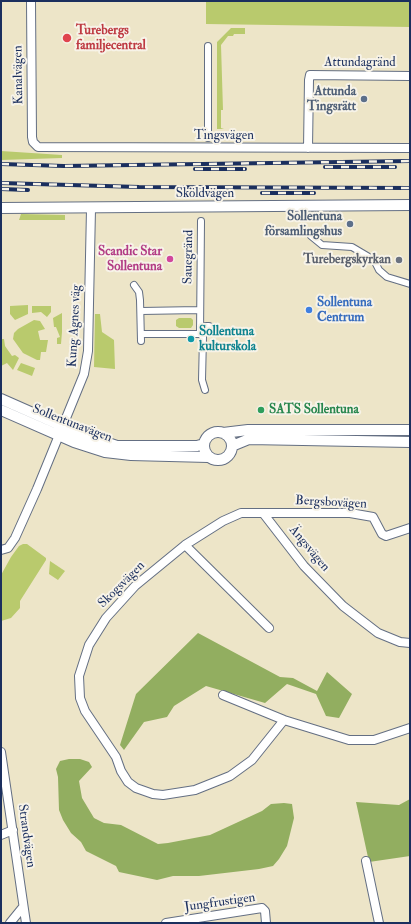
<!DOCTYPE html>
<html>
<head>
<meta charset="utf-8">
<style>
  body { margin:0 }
  #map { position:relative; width:411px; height:924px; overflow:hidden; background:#ede5c8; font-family:"IM FELL Double Pica",serif }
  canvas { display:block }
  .frame { position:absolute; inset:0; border:2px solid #1b2f5e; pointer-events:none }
</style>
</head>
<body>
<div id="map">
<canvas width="411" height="924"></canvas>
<div class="frame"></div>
</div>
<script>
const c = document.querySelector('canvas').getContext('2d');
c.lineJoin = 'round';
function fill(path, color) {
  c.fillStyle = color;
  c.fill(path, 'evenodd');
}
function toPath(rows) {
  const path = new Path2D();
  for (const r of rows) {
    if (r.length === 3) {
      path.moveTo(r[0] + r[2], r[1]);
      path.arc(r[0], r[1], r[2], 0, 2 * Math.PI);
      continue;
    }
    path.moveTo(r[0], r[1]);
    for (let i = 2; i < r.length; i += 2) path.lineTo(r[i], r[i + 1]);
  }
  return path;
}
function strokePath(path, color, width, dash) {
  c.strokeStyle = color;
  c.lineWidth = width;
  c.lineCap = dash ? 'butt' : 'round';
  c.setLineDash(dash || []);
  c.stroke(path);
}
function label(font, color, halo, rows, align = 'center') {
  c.font = font + ' "IM FELL Double Pica",serif';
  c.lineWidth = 4;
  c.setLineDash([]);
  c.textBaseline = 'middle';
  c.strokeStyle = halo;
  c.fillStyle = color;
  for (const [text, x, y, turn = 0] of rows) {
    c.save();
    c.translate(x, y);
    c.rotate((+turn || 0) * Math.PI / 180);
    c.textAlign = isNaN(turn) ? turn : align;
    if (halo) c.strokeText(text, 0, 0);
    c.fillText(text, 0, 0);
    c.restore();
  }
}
fill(toPath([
  [206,1,410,1,410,27,206,24],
  [231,28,245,28,245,34,234,34,233,36,228,36,221,45,223,110,221,110,221,128,224,129,217,129,217,42],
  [1,151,62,155,62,158,1,160],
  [21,214,65,215,65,220,19,220],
  [28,305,28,314,15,320,10,314,10,306],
  [32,306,51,306,51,312,47,317,41,312,32,313],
  [62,313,62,332,61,344,57,344,57,338,60,337,56,327,54,327,53,318],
  [95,314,100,314,102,332,114,340,115,369,94,367],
  [179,318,191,318,193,320,193,325,191,328,179,328,176,326,176,320],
  [34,320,40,321,45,329,38,331,40,340,48,340,46,352,41,352,40,360,37,360,23,353,13,339,14,333,18,329],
  [1,339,4,339,5,346,12,356,15,355,19,358,13,370,7,363,1,366],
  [21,363,35,368,32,376,17,370],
  [23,544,27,544,46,558,46,560,20,601,20,608,11,618,1,621,1,575,11,557,19,546],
  [50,561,65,571,58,580,49,574]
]), '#b9ca6d');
fill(toPath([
  [198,633,280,677,293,678,317,691,327,672,352,694,339,718,326,716,316,694,287,684,265,703,206,686,174,706,167,717,144,722,124,750,120,745,136,694],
  [69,759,80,759,89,762,92,767,79,781,82,798,94,818,104,823,121,825,158,844,168,843,210,835,262,811,271,804,284,803,292,804,294,818,287,846,279,859,273,866,259,869,199,876,173,876,157,880,119,872,116,866,86,851,81,842,71,833,63,820,59,810,58,777,56,769,60,761],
  [410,799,410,856,369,862,356,802,399,805]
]), '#92ae60');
const pedestrian = toPath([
  [208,46,208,138],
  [201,221,200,334,203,337,202,380,205,390],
  [311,236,322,245,352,247,374,260,379,270,387,277,410,284],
  [134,285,139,292,140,300,141,341],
  [141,311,199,310],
  [200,326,209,326],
  [141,334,200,334]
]);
const minor = toPath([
  [31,1,32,137,33,142,38,147,410,148],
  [308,148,309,80,310,75,410,76],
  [263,513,350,513,373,517,382,534,386,536,410,528],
  [185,545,223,521,241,513,263,513,304,566,343,606,378,633,400,642,410,643],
  [1,550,8,548,15,538,37,489,84,374,88,351,91,209],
  [269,628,185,545,135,586,106,618,89,645,79,676,80,698,85,711,116,757,121,771,128,782,136,788,153,794,163,795,195,790,230,776,252,760,284,720],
  [223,695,284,720,349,740,374,740,410,728],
  [1,752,26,923],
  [1,835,13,830],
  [366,861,379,923],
  [10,923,23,907],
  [166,923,262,908,265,911,266,923]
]);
const tertiary = toPath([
  [1,208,410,205],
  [1,399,78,433,117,446,197,446,204,444],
  [1,410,74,442,105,452,131,455,208,457],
  [218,446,14],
  [223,433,248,430,410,430],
  [232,446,249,439,410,442]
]);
strokePath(pedestrian, '#646f83', 8);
strokePath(minor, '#646f83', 10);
strokePath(tertiary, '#646f83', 12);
strokePath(pedestrian, '#fff', 6);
strokePath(minor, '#fff', 8);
strokePath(tertiary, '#fff', 10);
const rail = toPath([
  [1,164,64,166,410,161],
  [325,167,395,167],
  [195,169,245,169],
  [1,183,139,187,410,188],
  [1,189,28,190],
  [262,193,314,193]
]);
strokePath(rail, '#1b2f5e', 4);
strokePath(rail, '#f7f3e8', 2.5, [8]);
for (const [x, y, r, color] of [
  [67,38,5,"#e0444e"],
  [364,99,4,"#5c6f8a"],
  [350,224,4,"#5c6f8a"],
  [170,259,4,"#d1479c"],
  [399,260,4,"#6b7280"],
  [309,310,4,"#3f7fe0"],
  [191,339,4,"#0f9aa8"],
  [261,410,4,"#2e9e5b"]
]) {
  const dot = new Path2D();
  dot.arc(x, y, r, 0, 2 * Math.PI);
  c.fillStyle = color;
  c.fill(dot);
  strokePath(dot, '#f7f3e8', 1.5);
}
label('bold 13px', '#be3a42', '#f7f3e8', [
  ["Turebergs",76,31],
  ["familjecentral",76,46]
], 'left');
label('13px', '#1b2f5e', '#f7f3e8', [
  ["Attundagränd",360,63],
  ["Kanalvägen",19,75,-91],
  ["Tingsvägen",224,136],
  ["Sköldvägen",205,194],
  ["Sauegränd",189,257,-89],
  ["Kung Agnes väg",75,326,-87],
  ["Sollentunavägen",72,424,21],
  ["Bergsbovägen",331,503,3],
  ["Ängsvägen",309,549,50],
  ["Skogsvägen",122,585,-45],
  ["Strandvägen",26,836,82],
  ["Jungfrustigen",220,903,-8]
]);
label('bold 13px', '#4e5e75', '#f7f3e8', [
  ["Attunda",356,92],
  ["Tingsrätt",356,107],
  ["Sollentuna",342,217],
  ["församlingshus",342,232]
], 'right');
label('bold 13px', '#b23c85', '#f7f3e8', [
  ["Scandic Star",162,252],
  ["Sollentuna",162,267]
], 'right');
label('bold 13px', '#5b616d', '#f7f3e8', [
  ["Turebergskyrkan",391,260]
], 'right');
label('bold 13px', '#366cbe', '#f7f3e8', [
  ["Sollentuna",317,303],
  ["Centrum",317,318]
], 'left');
label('bold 13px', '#0d838f', '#f7f3e8', [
  ["Sollentuna",199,332],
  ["kulturskola",199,347]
], 'left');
label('bold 13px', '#27864d', '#f7f3e8', [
  ["SATS Sollentuna",269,410]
], 'left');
</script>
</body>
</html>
